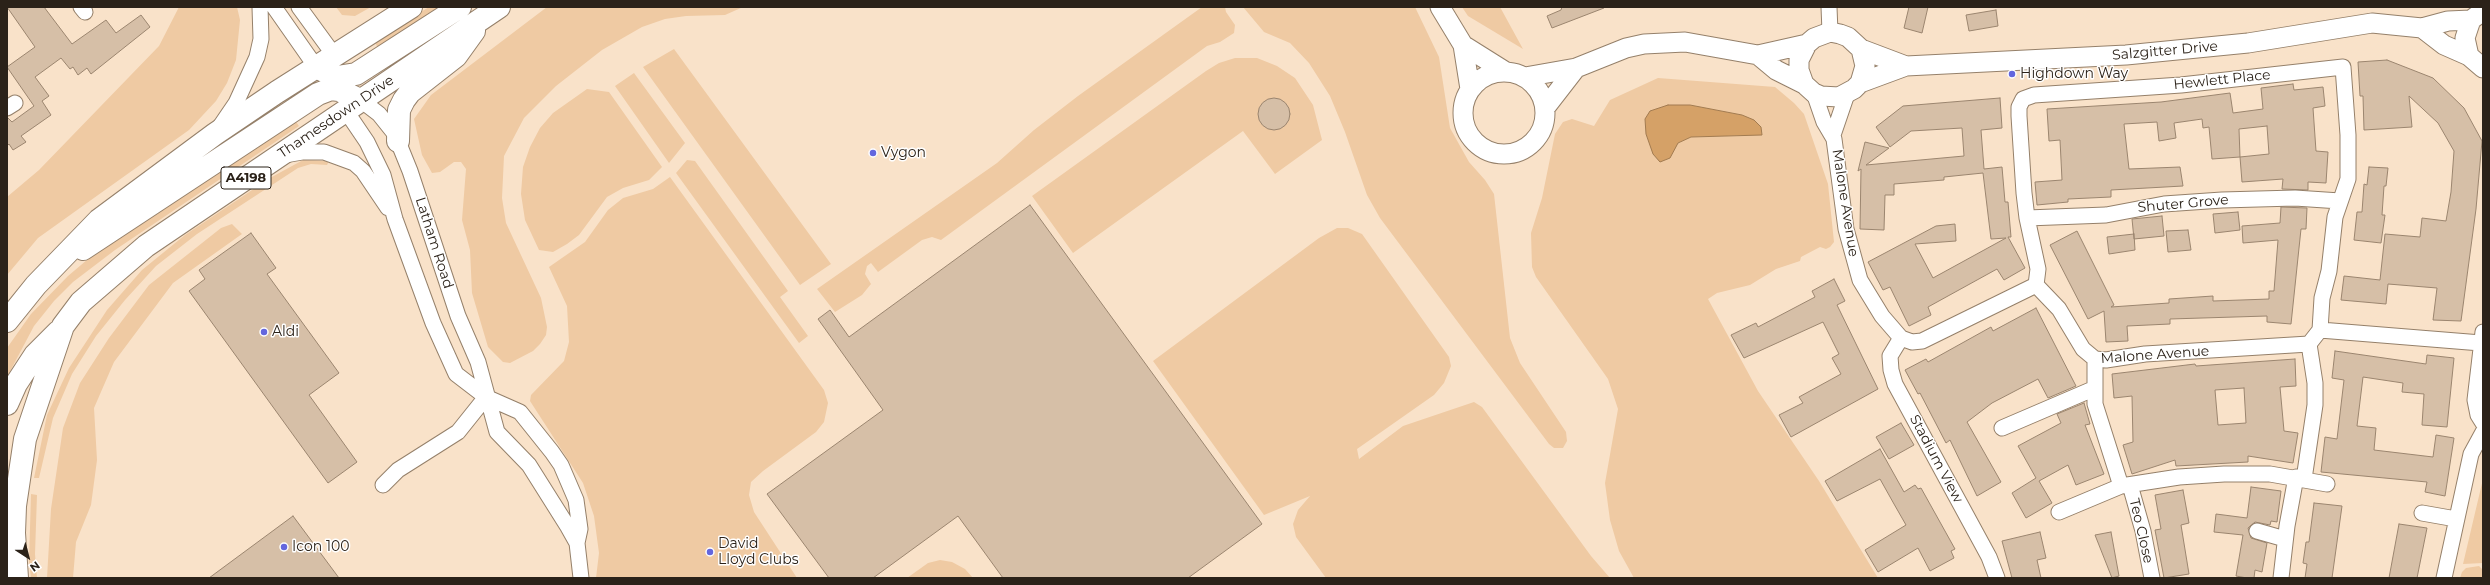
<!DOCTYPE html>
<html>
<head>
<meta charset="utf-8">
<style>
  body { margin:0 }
  #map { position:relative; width:2490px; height:585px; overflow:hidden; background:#f9e2c9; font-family:Montserrat,sans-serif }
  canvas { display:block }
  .frame { position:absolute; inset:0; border:8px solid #2b2219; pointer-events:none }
  .north { position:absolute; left:8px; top:537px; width:40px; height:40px; -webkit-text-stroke:3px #fff; paint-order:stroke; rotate:144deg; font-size:11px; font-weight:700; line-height:16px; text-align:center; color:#2b2219 }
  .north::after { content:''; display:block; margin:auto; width:14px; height:18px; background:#2b2219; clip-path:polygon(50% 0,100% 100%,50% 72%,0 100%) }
</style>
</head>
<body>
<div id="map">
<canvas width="2490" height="585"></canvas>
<div class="frame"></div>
<div class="north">N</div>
</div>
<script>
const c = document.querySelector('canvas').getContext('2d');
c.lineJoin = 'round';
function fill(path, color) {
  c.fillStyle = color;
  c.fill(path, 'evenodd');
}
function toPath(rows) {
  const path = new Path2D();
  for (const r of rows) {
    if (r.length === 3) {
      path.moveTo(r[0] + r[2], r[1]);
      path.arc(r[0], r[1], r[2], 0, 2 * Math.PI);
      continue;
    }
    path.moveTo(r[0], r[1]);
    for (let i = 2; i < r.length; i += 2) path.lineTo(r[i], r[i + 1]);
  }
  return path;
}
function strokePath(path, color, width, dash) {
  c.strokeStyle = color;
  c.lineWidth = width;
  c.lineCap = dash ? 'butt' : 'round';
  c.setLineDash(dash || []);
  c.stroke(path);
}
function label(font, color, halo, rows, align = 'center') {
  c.font = font + ' Montserrat,sans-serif';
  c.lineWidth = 3;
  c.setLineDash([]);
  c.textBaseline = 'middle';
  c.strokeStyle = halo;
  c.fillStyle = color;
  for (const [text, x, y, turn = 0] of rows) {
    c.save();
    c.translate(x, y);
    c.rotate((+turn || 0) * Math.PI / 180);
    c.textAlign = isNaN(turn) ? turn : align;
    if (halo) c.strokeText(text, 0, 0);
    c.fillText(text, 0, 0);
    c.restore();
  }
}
fill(toPath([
  [179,7,237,7,240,20,236,60,227,83,216,101,189,130,38,238,7,275,7,197,39,170,159,46],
  [336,7,371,7,355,16,342,15],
  [429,7,448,7,380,51,374,41],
  [547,7,743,7,725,15,686,16,665,19,642,27,602,50,556,86,524,118,504,156,502,198,506,223,541,298,547,327,546,335,540,344,533,351,510,363,503,362,488,347,472,293,470,250,462,220,466,169,461,162,454,162,440,172,432,173,422,155,414,119,431,95],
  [1202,7,1225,7,1226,12,1235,25,1234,33,1220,42,1207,46,941,240,932,237,922,240,878,272,871,263,867,266,865,274,871,284,862,295,835,312,817,289,997,163,1034,130,1078,96],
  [1243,7,1415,7,1439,57,1450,128,1469,162,1485,180,1494,194,1510,338,1520,363,1566,432,1567,441,1563,448,1554,448,1549,444,1380,218,1367,195,1345,132,1330,96,1309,63,1290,43,1264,32],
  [1462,7,1500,7,1523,49,1468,16],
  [674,49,831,264,800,285,643,67],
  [1235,58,1257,58,1277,66,1295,78,1313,105,1322,140,1275,174,1243,131,1073,253,1032,196,1206,71,1219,63],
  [634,73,685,143,669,163,615,86],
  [1658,78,1775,87,1794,103,1804,114,1828,184,1834,242,1830,247,1826,249,1820,247,1801,257,1800,261,1776,269,1750,285,1717,293,1708,299,1758,391,1819,481,1878,578,1634,578,1619,551,1610,520,1605,483,1618,409,1608,379,1536,277,1532,267,1531,233,1542,198,1555,134,1563,122,1572,119,1594,126,1610,100],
  [1668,105,1690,105,1742,115,1761,127,1762,135,1691,137,1678,143],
  [587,89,609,92,662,167,649,180,623,188,607,197,579,235,567,244,553,252,539,250,525,220,521,194,523,167,530,147,540,128,553,113],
  [294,119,299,126,115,250,73,282,54,301,34,326,7,377,7,348,31,314,68,276,94,254],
  [303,160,329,161,327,165,311,164,298,168,197,234,156,266,125,300,96,336,72,374,53,418,39,478,34,478,47,415,69,368,107,310,142,270,185,235,270,178],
  [687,160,695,161,788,291,780,297,808,336,799,343,676,173],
  [670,177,824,390,828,403,824,422,816,432,763,471,751,482,749,495,754,512,797,578,596,578,599,553,594,516,583,483,530,401,531,395,564,361,569,342,567,306,549,267,585,242,608,210,623,198,653,189],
  [232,224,242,234,173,283,114,362,94,408,97,460,91,505,76,542,73,578,47,578,51,509,63,428,80,383,109,338,149,285,221,228],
  [1337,228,1348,228,1362,234,1449,357,1451,366,1444,383,1434,395,1357,449,1359,459,1403,426,1474,402,1482,407,1591,556,1610,578,1326,578,1296,537,1293,524,1298,510,1310,496,1264,515,1153,361,1319,238],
  [2483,479,2483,563,2463,564],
  [31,494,37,495,35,554,37,578,31,578,29,562],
  [940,560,952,562,965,569,973,578,907,578,928,563],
  [2479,566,2483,570,2482,578,2460,578,2462,572,2466,568]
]), '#efcaa3');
const water = toPath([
  [1668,105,1690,105,1742,115,1754,120,1761,127,1762,135,1691,137,1678,143,1670,158,1660,162,1653,154,1646,134,1645,119,1650,111,1668,105]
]);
fill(water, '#d5a167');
strokePath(water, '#a27b50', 1);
const building = toPath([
  [7,7,44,7,72,44,106,20,116,33,141,15,150,27,91,74,87,68,78,75,73,67,70,69,61,58,35,77,49,96,42,101,51,115,21,136,26,142,13,150,9,144,7,146,7,117,12,122,34,106,7,67,35,47,7,7],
  [1562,7,1604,7,1604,8,1552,28,1547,16,1561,10,1562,7],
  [1909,7,1928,7,1922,33,1904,28,1909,7],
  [1996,10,1998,26,1969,31,1966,15,1996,10],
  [2387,60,2433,78,2464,108,2482,141,2476,209,2461,321,2433,320,2437,288,2388,284,2386,304,2341,300,2344,276,2380,280,2385,234,2420,237,2422,218,2446,221,2451,192,2454,151,2438,123,2409,96,2412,127,2364,130,2363,96,2360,96,2358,62,2387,60],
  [2293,84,2294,90,2323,87,2325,106,2313,108,2316,151,2328,152,2326,183,2308,182,2308,190,2282,189,2283,179,2242,182,2240,157,2212,159,2209,127,2203,128,2202,119,2174,123,2176,138,2159,141,2157,122,2124,124,2129,169,2180,167,2183,186,2111,190,2111,197,2068,199,2068,202,2037,205,2035,182,2062,180,2060,140,2049,141,2047,109,2161,102,2230,93,2233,113,2263,109,2261,88,2293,84],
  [2267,126,2269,154,2240,157,2239,129,2267,126],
  [2000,98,2002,128,1981,130,1984,169,2002,167,2005,202,2008,202,2011,237,2008,237,2025,268,2004,280,1997,269,1928,307,1931,315,1909,326,1890,287,1883,290,1868,262,1936,226,1955,224,1956,241,1915,244,1933,278,2006,238,1991,239,1983,173,1944,177,1944,180,1894,184,1894,195,1885,195,1884,230,1860,229,1861,169,1858,171,1865,142,1889,148,1866,165,1964,156,1962,128,1911,131,1890,147,1876,127,1903,106,2000,98],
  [1274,114,16],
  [2369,167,2388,168,2386,186,2384,186,2382,215,2385,215,2381,243,2354,240,2357,212,2362,212,2364,184,2367,185,2369,167],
  [1030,205,1262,524,1188,578,1003,578,958,516,873,578,829,578,767,494,883,410,818,319,830,310,849,337,1030,205],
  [2281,207,2307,208,2306,229,2301,229,2291,324,2267,322,2267,316,2170,319,2170,324,2127,326,2128,341,2106,342,2104,311,2088,319,2050,245,2077,231,2114,305,2111,307,2169,303,2169,299,2213,296,2213,301,2269,299,2269,291,2274,291,2278,240,2243,243,2242,226,2280,223,2281,207],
  [2238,212,2240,230,2215,233,2213,214,2238,212],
  [2162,216,2164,236,2134,239,2132,219,2162,216],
  [2188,230,2191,250,2168,252,2166,231,2188,230],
  [251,233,276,268,267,274,339,373,309,395,357,462,328,483,189,291,205,279,199,270,251,233],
  [2134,234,2135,250,2109,254,2107,237,2134,234],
  [1834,279,1845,301,1837,305,1878,389,1791,437,1779,415,1803,403,1799,397,1841,374,1832,358,1839,354,1823,322,1744,358,1731,335,1756,323,1758,327,1815,297,1812,291,1834,279],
  [2036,308,2076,386,2048,398,2038,379,1992,403,1967,422,2001,482,1977,496,1950,440,1946,443,1920,393,1918,394,1905,370,1926,359,1928,362,1991,327,1993,331,2036,308],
  [2335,351,2426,364,2427,355,2454,358,2447,427,2422,425,2424,394,2402,392,2403,383,2363,377,2357,426,2376,428,2374,450,2433,457,2436,435,2454,438,2445,496,2425,492,2427,482,2321,472,2325,437,2337,439,2344,380,2332,378,2335,351],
  [2295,359,2296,386,2280,387,2284,431,2298,433,2293,463,2248,456,2248,462,2176,466,2175,460,2132,474,2123,445,2133,442,2132,396,2114,398,2112,374,2195,364,2196,366,2295,359],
  [2244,388,2246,423,2218,425,2215,390,2244,388],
  [2084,403,2090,424,2085,425,2104,474,2076,485,2068,465,2039,481,2052,503,2026,518,2012,493,2036,478,2018,446,2061,423,2057,414,2084,403],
  [1901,423,1914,445,1889,459,1876,437,1901,423],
  [1880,449,1904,492,1915,485,1918,489,1921,488,1955,549,1951,551,1954,558,1930,571,1918,548,1878,572,1865,550,1906,525,1894,504,1880,479,1837,501,1825,481,1880,449],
  [2251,487,2281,491,2277,522,2271,521,2270,525,2255,522,2248,528,2251,538,2267,543,2262,572,2255,570,2254,578,2247,578,2236,576,2243,535,2214,532,2216,514,2247,518,2251,487],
  [2183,490,2189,523,2181,525,2189,574,2164,578,2155,530,2161,529,2155,495,2183,490],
  [2314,503,2342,506,2332,578,2305,578,2307,564,2303,563,2306,542,2309,542,2314,503],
  [293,516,339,578,209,578,293,516],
  [2399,524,2427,528,2417,578,2389,578,2399,524],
  [2040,532,2046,558,2037,560,2041,578,2012,578,2002,541,2040,532],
  [2111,532,2119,576,2112,578,2095,535,2111,532]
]);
fill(building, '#d6bfa7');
strokePath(building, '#9b856f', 1);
const minor = toPath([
  [81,7,85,12],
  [274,7,316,67],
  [299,7,334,55],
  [1829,7,1830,32],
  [1814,93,1824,122,1834,139,1846,229,1860,280,1882,316,1901,338,1912,342,1922,341,2036,285,2059,309,2083,349,2095,359,2106,360,2145,354,2309,344,2320,330,2481,343],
  [362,101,379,114,395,134,410,171,458,316,478,362,497,432,529,465,568,527,577,543,581,578],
  [7,108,15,103],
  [346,111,367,142,383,175,395,219,433,323,456,374,486,397,520,412,552,452,561,465,576,500,580,529,577,543],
  [221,125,236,103,257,57,261,39,260,7],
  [1833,135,1847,94],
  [285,155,302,152,324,152,354,163,363,171,388,208],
  [2027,218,2106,215,2164,204,2222,200,2295,198,2340,201],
  [2036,285,2038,269,2027,218,2024,193,2019,116,2019,107,2023,99,2034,95,2181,85,2343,67,2348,135,2348,179,2335,217,2329,271,2322,298,2320,330],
  [2483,332,2475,400,2478,415,2483,423],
  [1901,338,1890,356,1891,370,1895,384,1989,557,1997,578],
  [2095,359,2095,404,2121,486],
  [2002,428,2093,389],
  [2304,479,2315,405,2315,383,2309,344],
  [383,485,398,470,458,432,486,397],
  [2130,485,2143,531,2152,578],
  [2059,512,2121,486,2179,477,2224,474,2270,474,2327,484],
  [2422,513,2456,519],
  [2257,531,2285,539],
  [2281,578,2287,526,2296,477],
  [2444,578,2471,454,2483,432]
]);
const tertiary = toPath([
  [1440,7,1463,45,1470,89],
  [2483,11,2471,20,2465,38,2469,56,2483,68],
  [2422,28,2444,45,2469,56],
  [1463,45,1506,72],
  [1861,49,1906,66],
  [1758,55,1807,44],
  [1504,113,41],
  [1525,77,1576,68,1626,48,1644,44,1685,42,1758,55,1776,70,1804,84,1814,93,1821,96,1839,97,1854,89,1860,83,1865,66,1861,49,1848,37,1840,34,1830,32,1814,38,1807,44,1799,60,1799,70,1804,84],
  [1860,83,1906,66,2126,55,2248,43,2372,23,2422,28,2448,21,2471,20],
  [1545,108,1576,68]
]);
const primary = toPath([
  [318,68,337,77,356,74,460,7],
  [398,141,399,110,404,100,410,92,456,56,474,31],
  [83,249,318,94,331,89,339,90,362,101],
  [7,321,36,285,99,220,215,134,277,92,411,7],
  [7,404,16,384,35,355,58,332],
  [17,578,14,533,15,506,25,439,63,326,81,302,146,246,499,7]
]);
strokePath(minor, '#95806a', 17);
strokePath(tertiary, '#95806a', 21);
strokePath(primary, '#95806a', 24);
strokePath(minor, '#fff', 15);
strokePath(tertiary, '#fff', 19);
strokePath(primary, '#fff', 22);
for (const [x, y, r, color] of [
  [2012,74,4,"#6366de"],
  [873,153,4,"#6366de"],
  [264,332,4,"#6366de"],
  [284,547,4,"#6366de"],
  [710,552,4,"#6366de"]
]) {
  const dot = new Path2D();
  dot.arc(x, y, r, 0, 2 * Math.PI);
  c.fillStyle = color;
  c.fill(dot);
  strokePath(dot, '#fff', 1.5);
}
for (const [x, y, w] of [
  [246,178,50]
]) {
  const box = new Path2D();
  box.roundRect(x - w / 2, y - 11, w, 22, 3);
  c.fillStyle = '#fff';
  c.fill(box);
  strokePath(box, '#2b2219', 1);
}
label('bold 13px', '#2b2219', null, [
  ["A4198",246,178]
]);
label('14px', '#2b2219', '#fff', [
  ["Salzgitter Drive",2165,51,-5],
  ["Hewlett Place",2222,80,-6],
  ["Thamesdown Drive",336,117,-34],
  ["Malone Avenue",1845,203,81],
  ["Shuter Grove",2183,204,-5],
  ["Latham Road",434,243,72],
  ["Malone Avenue",2155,355,-4],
  ["Stadium View",1936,459,62],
  ["Teo Close",2141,531,77]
]);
label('14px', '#2b2219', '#fff', [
  ["Highdown Way",2020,74],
  ["Vygon",881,153],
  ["Aldi",272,332],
  ["David",718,544],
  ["Lloyd Clubs",718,560],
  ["Icon 100",292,547]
], 'left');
</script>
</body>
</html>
